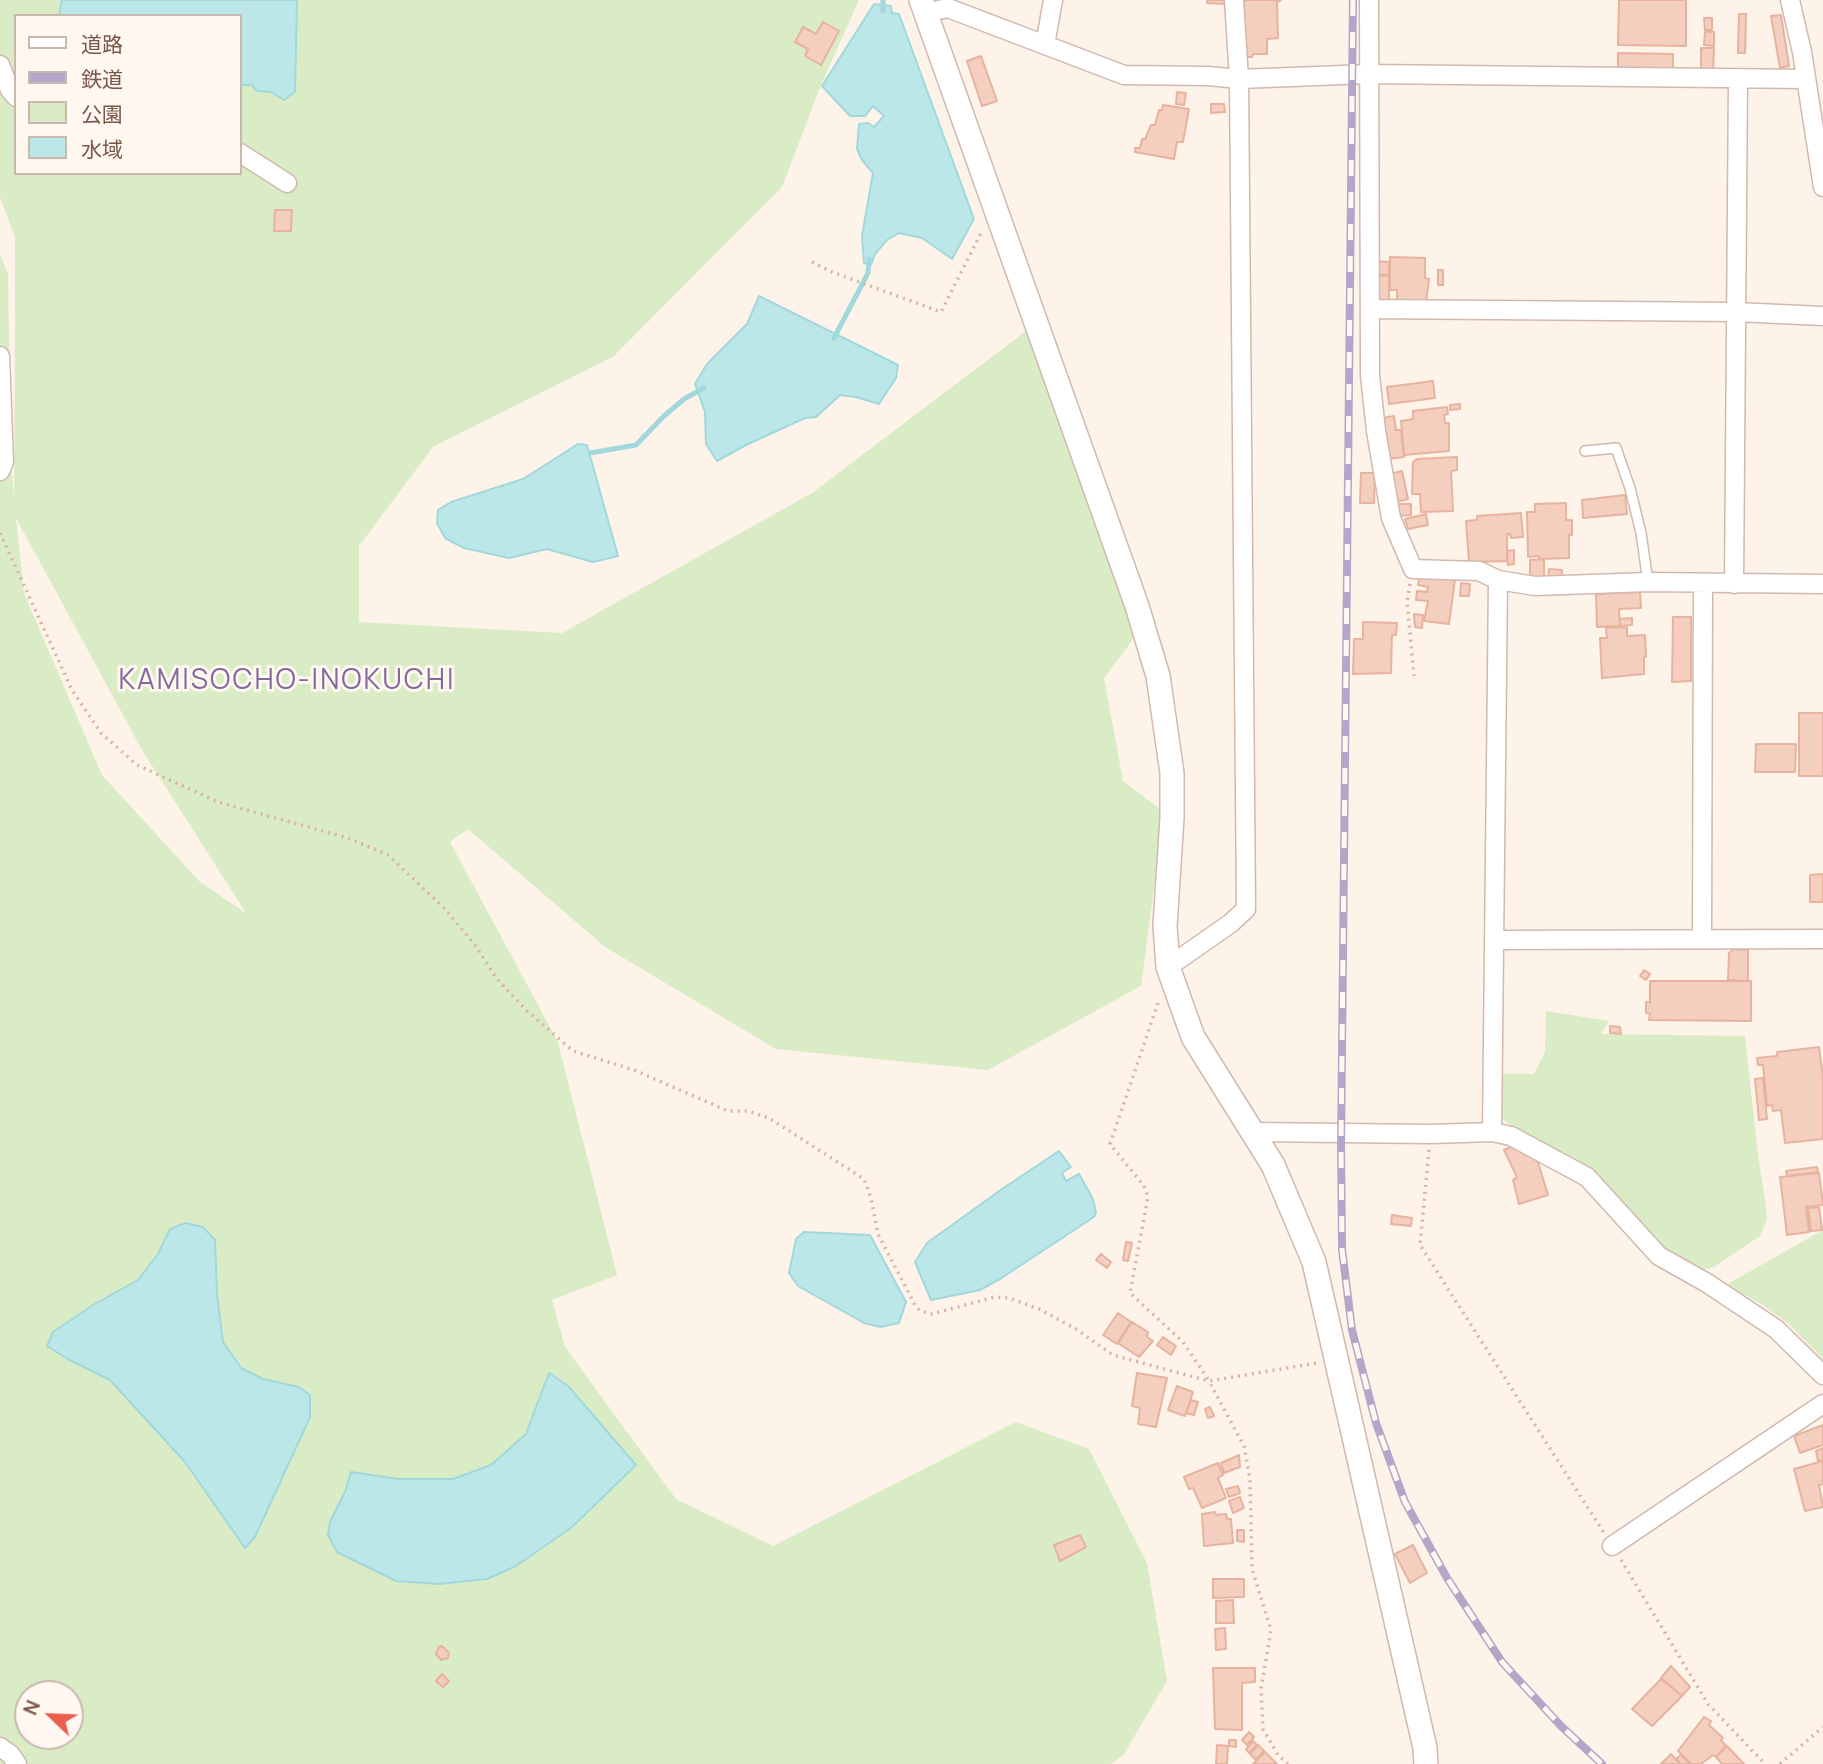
<!DOCTYPE html>
<html>
<head>
<meta charset="utf-8">
<style>
  body { margin:0 }
  #map { position:relative; width:1823px; height:1764px; overflow:hidden; background:#fdf3e9; font-family:Manrope,"Noto Sans JP",sans-serif }
  canvas { display:block }
  .legend { position:absolute; left:14px; top:14px; width:228px; height:161px; box-sizing:border-box; background:#fff8f1; border:2px solid #cab8af; margin:0; padding:9px 12px; list-style:none; font-size:21px; color:#7a574b }
  .legend li { display:flex; align-items:center; gap:14px; height:35px }
  .legend b { width:35px; border:2px solid #cab8af }
  .north { position:absolute; left:14px; top:1680px; width:70px; height:70px; box-sizing:border-box; background:#fff8f1; border:2px solid #cab8af; border-radius:50%; rotate:293deg; font-size:19px; font-weight:700; line-height:28px; text-align:center; color:#7a574b }
  .north::after { content:''; display:block; margin:auto; width:24px; height:32px; background:#ea5e4b; clip-path:polygon(50% 0,100% 100%,50% 72%,0 100%) }
</style>
</head>
<body>
<div id="map">
<canvas width="1823" height="1764"></canvas>
<ul class="legend">
<li><b style="height:9px;background:#fff"></b>道路</li>
<li><b style="height:9px;background:#b5a6c9"></b>鉄道</li>
<li><b style="height:19px;background:#daecc6"></b>公園</li>
<li><b style="height:19px;background:#bce7e8"></b>水域</li>
</ul>
<div class="north">N</div>
</div>
<script>
const c = document.querySelector('canvas').getContext('2d');
c.lineJoin = 'round';
function fill(path, color) {
  c.fillStyle = color;
  c.fill(path, 'evenodd');
}
function toPath(rows) {
  const path = new Path2D();
  for (const r of rows) {
    path.moveTo(r[0], r[1]);
    for (let i = 2; i < r.length; i += 2) path.lineTo(r[i], r[i + 1]);
  }
  return path;
}
function strokePath(path, color, width, dash) {
  c.strokeStyle = color;
  c.lineWidth = width;
  c.lineCap = dash ? 'butt' : 'round';
  c.setLineDash(dash || []);
  c.stroke(path);
}
function label(font, color, halo, rows, align = 'center') {
  c.font = font + ' Manrope,sans-serif';
  c.lineWidth = 6;
  c.setLineDash([]);
  c.textBaseline = 'middle';
  c.strokeStyle = halo;
  c.fillStyle = color;
  for (const [text, x, y, turn = 0] of rows) {
    c.save();
    c.translate(x, y);
    c.rotate((+turn || 0) * Math.PI / 180);
    c.textAlign = isNaN(turn) ? turn : align;
    if (halo) c.strokeText(text, 0, 0);
    c.fillText(text, 0, 0);
    c.restore();
  }
}
fill(toPath([
  [0,0,859,0,821,85,782,187,613,357,433,447,359,546,359,622,562,633,812,493,1030,328,1135,637,1104,678,1123,781,1164,812,1141,986,988,1070,776,1049,605,947,468,829,450,842,558,1042,617,1275,552,1300,565,1347,676,1499,773,1546,1016,1422,1089,1449,1147,1563,1167,1681,1124,1754,1111,1764,0,1764,0,255,8,274,11,467,14,496,15,332,15,238,0,197],
  [16,16,240,16,240,173,16,173],
  [16,518,142,750,246,913,200,882,102,775,24,593],
  [28,1694,70,1694,70,1736,28,1736],
  [1546,1011,1609,1021,1601,1034,1745,1036,1758,1155,1766,1206,1767,1220,1760,1236,1714,1267,1703,1270,1674,1256,1666,1250,1594,1171,1512,1127,1504,1120,1500,1114,1498,1074,1534,1074,1545,1052],
  [1823,1230,1823,1359,1789,1324,1763,1305,1726,1285]
]), '#daecc6');
const water = toPath([
  [62,0,297,0,295,92,284,100,271,92,257,91,252,85,240,85,240,16,59,16,62,0],
  [874,4,891,6,892,13,899,14,974,219,952,259,922,238,899,233,887,240,875,254,871,265,864,263,862,236,873,173,862,160,857,149,859,124,868,123,874,127,884,116,873,106,865,116,850,116,822,86,874,4],
  [759,296,898,365,896,378,879,404,856,397,840,395,816,417,805,418,746,445,717,461,706,444,705,412,695,384,707,364,747,324,759,296],
  [578,444,587,445,618,556,593,562,547,549,509,558,464,548,445,538,437,523,438,510,451,502,523,479,578,444],
  [1059,1151,1071,1167,1062,1173,1066,1181,1079,1174,1093,1199,1096,1213,1094,1217,1000,1279,980,1290,931,1300,915,1262,927,1243,1002,1189,1059,1151],
  [185,1223,203,1227,215,1240,217,1295,223,1342,241,1368,263,1379,299,1387,310,1395,310,1417,255,1537,245,1548,185,1462,110,1380,68,1359,47,1346,53,1332,93,1305,138,1280,158,1254,170,1229,185,1223],
  [804,1232,870,1235,906,1302,899,1323,880,1327,864,1323,798,1286,789,1273,796,1239,804,1232],
  [549,1373,568,1386,636,1465,572,1527,516,1566,487,1579,439,1584,396,1581,337,1552,328,1535,330,1522,345,1492,351,1472,398,1479,453,1479,491,1465,526,1434,549,1373]
]);
fill(water, '#bce7e8');
strokePath(water, '#a2d8db', 2);
strokePath(toPath([
  [883,0,883,11],
  [834,338,868,273,869,259],
  [590,453,636,445,664,416,684,399,704,388]
]), '#a2d8db', 5);
const building = toPath([
  [1207,0,1226,0,1225,4,1207,3,1207,0],
  [1244,0,1281,0,1277,2,1278,38,1267,39,1267,54,1253,54,1252,57,1245,57,1244,0],
  [1619,0,1686,0,1686,46,1618,45,1619,0],
  [1739,14,1746,14,1745,53,1738,53,1739,14],
  [1781,15,1789,66,1780,68,1771,16,1781,15],
  [1704,18,1712,18,1712,30,1705,30,1704,18],
  [823,22,839,31,821,65,805,56,808,49,795,42,803,27,816,34,823,22],
  [1705,32,1714,32,1714,46,1704,45,1705,32],
  [1701,48,1714,48,1713,73,1701,73,1701,48],
  [1618,53,1673,54,1673,70,1618,69,1618,53],
  [981,56,997,101,982,106,967,61,981,56],
  [1177,92,1186,93,1184,105,1176,104,1177,92],
  [1211,104,1224,104,1225,112,1211,113,1211,104],
  [1163,105,1189,109,1183,142,1177,142,1174,159,1135,152,1135,148,1140,148,1142,139,1145,139,1151,125,1155,125,1159,110,1162,110,1163,105],
  [275,210,292,210,291,231,274,231,275,210],
  [1390,257,1425,258,1425,278,1429,279,1426,303,1397,303,1397,290,1390,290,1390,257],
  [1377,261,1389,262,1389,275,1376,275,1377,261],
  [1438,270,1443,270,1443,285,1438,285,1438,270],
  [1389,275,1389,302,1381,302,1380,300,1376,300,1376,276,1389,275],
  [1433,381,1435,398,1389,404,1387,387,1433,381],
  [1460,404,1460,409,1450,410,1450,405,1460,404],
  [1447,407,1448,414,1444,415,1445,423,1449,423,1449,451,1404,455,1401,421,1413,419,1413,411,1447,407],
  [1394,416,1396,430,1401,430,1404,457,1388,459,1383,418,1394,416],
  [1457,457,1457,470,1451,471,1453,511,1421,512,1420,494,1412,494,1413,462,1417,459,1457,457],
  [1402,471,1408,499,1396,502,1390,474,1402,471],
  [1361,473,1375,473,1374,503,1360,503,1361,473],
  [1625,495,1627,514,1583,518,1582,500,1625,495],
  [1566,503,1566,520,1572,520,1572,535,1569,535,1569,558,1539,559,1539,556,1528,557,1527,512,1535,512,1535,504,1566,503],
  [1397,504,1411,504,1411,515,1398,516,1397,504],
  [1521,513,1523,537,1511,538,1510,534,1507,534,1507,561,1469,562,1466,521,1477,520,1477,516,1521,513],
  [1426,514,1428,525,1408,529,1405,519,1426,514],
  [1514,550,1514,564,1508,565,1507,551,1514,550],
  [1544,559,1544,578,1530,578,1530,560,1544,559],
  [1549,569,1562,570,1561,582,1548,581,1549,569],
  [1420,575,1455,579,1449,624,1424,621,1428,601,1416,600,1417,591,1427,592,1428,587,1418,585,1420,575],
  [1461,583,1470,584,1469,596,1460,596,1461,583],
  [1640,592,1641,608,1619,609,1620,626,1597,627,1596,594,1640,592],
  [1414,614,1423,615,1422,628,1415,627,1414,614],
  [1673,617,1691,617,1691,681,1672,682,1673,617],
  [1632,618,1632,625,1620,626,1620,619,1632,618],
  [1363,622,1397,623,1396,635,1392,635,1391,673,1353,674,1354,639,1363,639,1363,622],
  [1627,627,1627,636,1645,635,1646,657,1644,657,1644,674,1602,678,1600,638,1607,638,1606,628,1627,627],
  [1799,713,1823,713,1823,776,1799,776,1799,713],
  [1756,744,1796,744,1795,772,1755,772,1756,744],
  [1823,874,1823,902,1810,902,1810,875,1823,874],
  [1734,949,1748,950,1748,981,1728,980,1729,953,1734,949],
  [1644,970,1650,974,1646,980,1640,976,1644,970],
  [1650,981,1751,981,1751,1021,1649,1020,1650,1014,1646,1013,1646,1002,1650,1002,1650,981],
  [1610,1026,1620,1027,1621,1034,1610,1033,1610,1026],
  [1819,1047,1823,1078,1823,1139,1785,1143,1781,1110,1773,1111,1772,1105,1767,1106,1763,1065,1758,1065,1757,1058,1777,1056,1777,1052,1819,1047],
  [1763,1078,1767,1119,1759,1120,1755,1079,1763,1078],
  [1513,1146,1537,1159,1548,1195,1519,1204,1513,1180,1517,1177,1504,1150,1513,1146],
  [1817,1167,1818,1172,1787,1176,1786,1171,1817,1167],
  [1819,1173,1823,1205,1806,1207,1809,1232,1787,1235,1780,1177,1819,1173],
  [1819,1207,1822,1230,1811,1231,1808,1208,1819,1207],
  [1392,1215,1412,1218,1411,1226,1391,1224,1392,1215],
  [1126,1242,1132,1243,1128,1261,1123,1260,1126,1242],
  [1101,1254,1111,1262,1107,1268,1096,1260,1101,1254],
  [1118,1313,1131,1322,1117,1344,1103,1335,1118,1313],
  [1132,1322,1148,1332,1147,1337,1153,1341,1139,1357,1118,1343,1132,1322],
  [1163,1337,1176,1346,1171,1355,1157,1345,1163,1337],
  [1137,1373,1167,1378,1156,1427,1138,1424,1140,1408,1132,1406,1137,1373],
  [1177,1386,1193,1392,1185,1416,1168,1410,1177,1386],
  [1191,1400,1198,1402,1194,1415,1186,1413,1191,1400],
  [1210,1407,1214,1416,1208,1418,1205,1409,1210,1407],
  [1823,1425,1823,1445,1800,1453,1794,1436,1823,1425],
  [1823,1448,1823,1460,1818,1461,1816,1451,1823,1448],
  [1239,1455,1240,1467,1224,1473,1221,1463,1239,1455],
  [1823,1461,1823,1484,1819,1485,1823,1507,1805,1511,1794,1469,1823,1461],
  [1218,1463,1223,1475,1218,1478,1226,1498,1202,1508,1193,1488,1189,1489,1184,1477,1218,1463],
  [1238,1486,1240,1493,1229,1497,1226,1489,1238,1486],
  [1240,1497,1244,1508,1233,1513,1229,1501,1240,1497],
  [1215,1512,1216,1515,1226,1514,1227,1519,1231,1519,1233,1543,1204,1546,1202,1514,1215,1512],
  [1237,1530,1244,1530,1244,1542,1237,1541,1237,1530],
  [1080,1535,1086,1547,1060,1561,1054,1545,1080,1535],
  [1413,1545,1427,1573,1410,1583,1395,1554,1413,1545],
  [1213,1579,1244,1579,1244,1597,1213,1598,1213,1579],
  [1233,1600,1234,1623,1216,1623,1216,1601,1233,1600],
  [1225,1628,1226,1649,1216,1650,1215,1629,1225,1628],
  [442,1646,449,1653,448,1658,441,1660,436,1654,439,1647,442,1646],
  [1671,1666,1690,1687,1682,1696,1661,1678,1671,1666],
  [1213,1668,1255,1668,1255,1682,1242,1683,1242,1730,1215,1729,1213,1668],
  [442,1674,449,1681,443,1687,436,1681,442,1674],
  [1661,1679,1682,1696,1652,1726,1632,1709,1661,1679],
  [1704,1717,1711,1721,1709,1725,1723,1738,1721,1740,1726,1746,1716,1757,1713,1755,1701,1764,1691,1764,1678,1751,1704,1717],
  [1249,1732,1254,1737,1247,1745,1242,1740,1249,1732],
  [1229,1740,1236,1740,1236,1747,1229,1746,1229,1740],
  [1253,1741,1257,1745,1249,1753,1246,1749,1253,1741],
  [1217,1745,1228,1746,1227,1764,1216,1764,1217,1745],
  [1258,1745,1264,1751,1256,1760,1250,1754,1258,1745],
  [1727,1746,1744,1764,1722,1764,1716,1757,1727,1746],
  [1265,1752,1277,1764,1253,1764,1265,1752],
  [1671,1754,1680,1764,1661,1764,1671,1754],
  [1681,1755,1690,1764,1681,1764,1676,1759,1681,1755]
]);
fill(building, '#f4cfc0');
strokePath(building, '#e7b39f', 2);
const service = toPath([
  [1585,451,1616,448,1630,488,1641,533,1648,582]
]);
const minor = toPath([
  [1369,0,1370,375,1376,431,1391,518,1413,569,1479,571,1498,580,1535,586,1648,582,1823,584],
  [1790,0,1802,52,1823,187],
  [925,13,948,8,1124,75,1208,76,1239,79,1369,74,1806,79],
  [1045,45,1053,0],
  [0,65,10,90,16,97],
  [240,153,287,183],
  [1370,309,1736,312,1823,316],
  [0,356,4,462,0,471],
  [1734,584,1738,78],
  [1702,938,1703,583],
  [1494,940,1823,939],
  [1168,967,1231,923,1246,909,1239,79,1234,0],
  [1254,1132,1431,1134,1492,1132,1511,1136,1587,1177,1659,1256,1707,1283,1776,1329,1823,1375],
  [1492,1132,1498,580],
  [1612,1546,1823,1404],
  [0,1747,10,1754,17,1764]
]);
const tertiary = toPath([
  [921,0,1137,606,1158,676,1172,773,1172,818,1165,926,1168,967,1193,1037,1273,1165,1314,1262,1425,1748,1426,1764]
]);
strokePath(service, '#d1b9ae', 12);
strokePath(minor, '#d1b9ae', 21);
strokePath(tertiary, '#d1b9ae', 26);
strokePath(toPath([
  [812,262,832,272,941,312,982,231],
  [0,533,72,690,101,733,137,765,218,802,348,838,388,855,446,910,475,945,497,979,527,1011,573,1051,634,1070,728,1111,748,1111,769,1118,864,1179,871,1198,878,1234,915,1305,920,1311,932,1314,995,1297,1009,1298,1039,1309,1076,1329,1113,1355,1209,1381],
  [1410,584,1407,601,1414,676],
  [1158,1003,1110,1144,1144,1186,1148,1197,1130,1293,1183,1342,1208,1379],
  [1429,1150,1420,1245,1604,1533],
  [1621,1560,1708,1704,1765,1764],
  [1288,1764,1278,1755,1263,1729,1261,1689,1271,1630,1252,1569,1250,1479,1244,1446,1209,1381,1317,1363],
  [1780,1764,1823,1727]
]), '#dab2a2', 3.5, [2, 5]);
strokePath(service, '#fff', 9);
strokePath(minor, '#fff', 18);
strokePath(tertiary, '#fff', 23);
const rail = toPath([
  [1353,0,1341,1146,1342,1249,1352,1330,1376,1423,1405,1502,1447,1578,1502,1662,1561,1726,1602,1764]
]);
strokePath(rail, '#b5a6c9', 8);
strokePath(rail, '#fff8f1', 5, [16]);
c.letterSpacing = '2px';
label('28px', '#85679c', '#fff8f1', [
  ["KAMISOCHO-INOKUCHI",287,681]
]);
c.letterSpacing = '0px';
</script>
</body>
</html>
